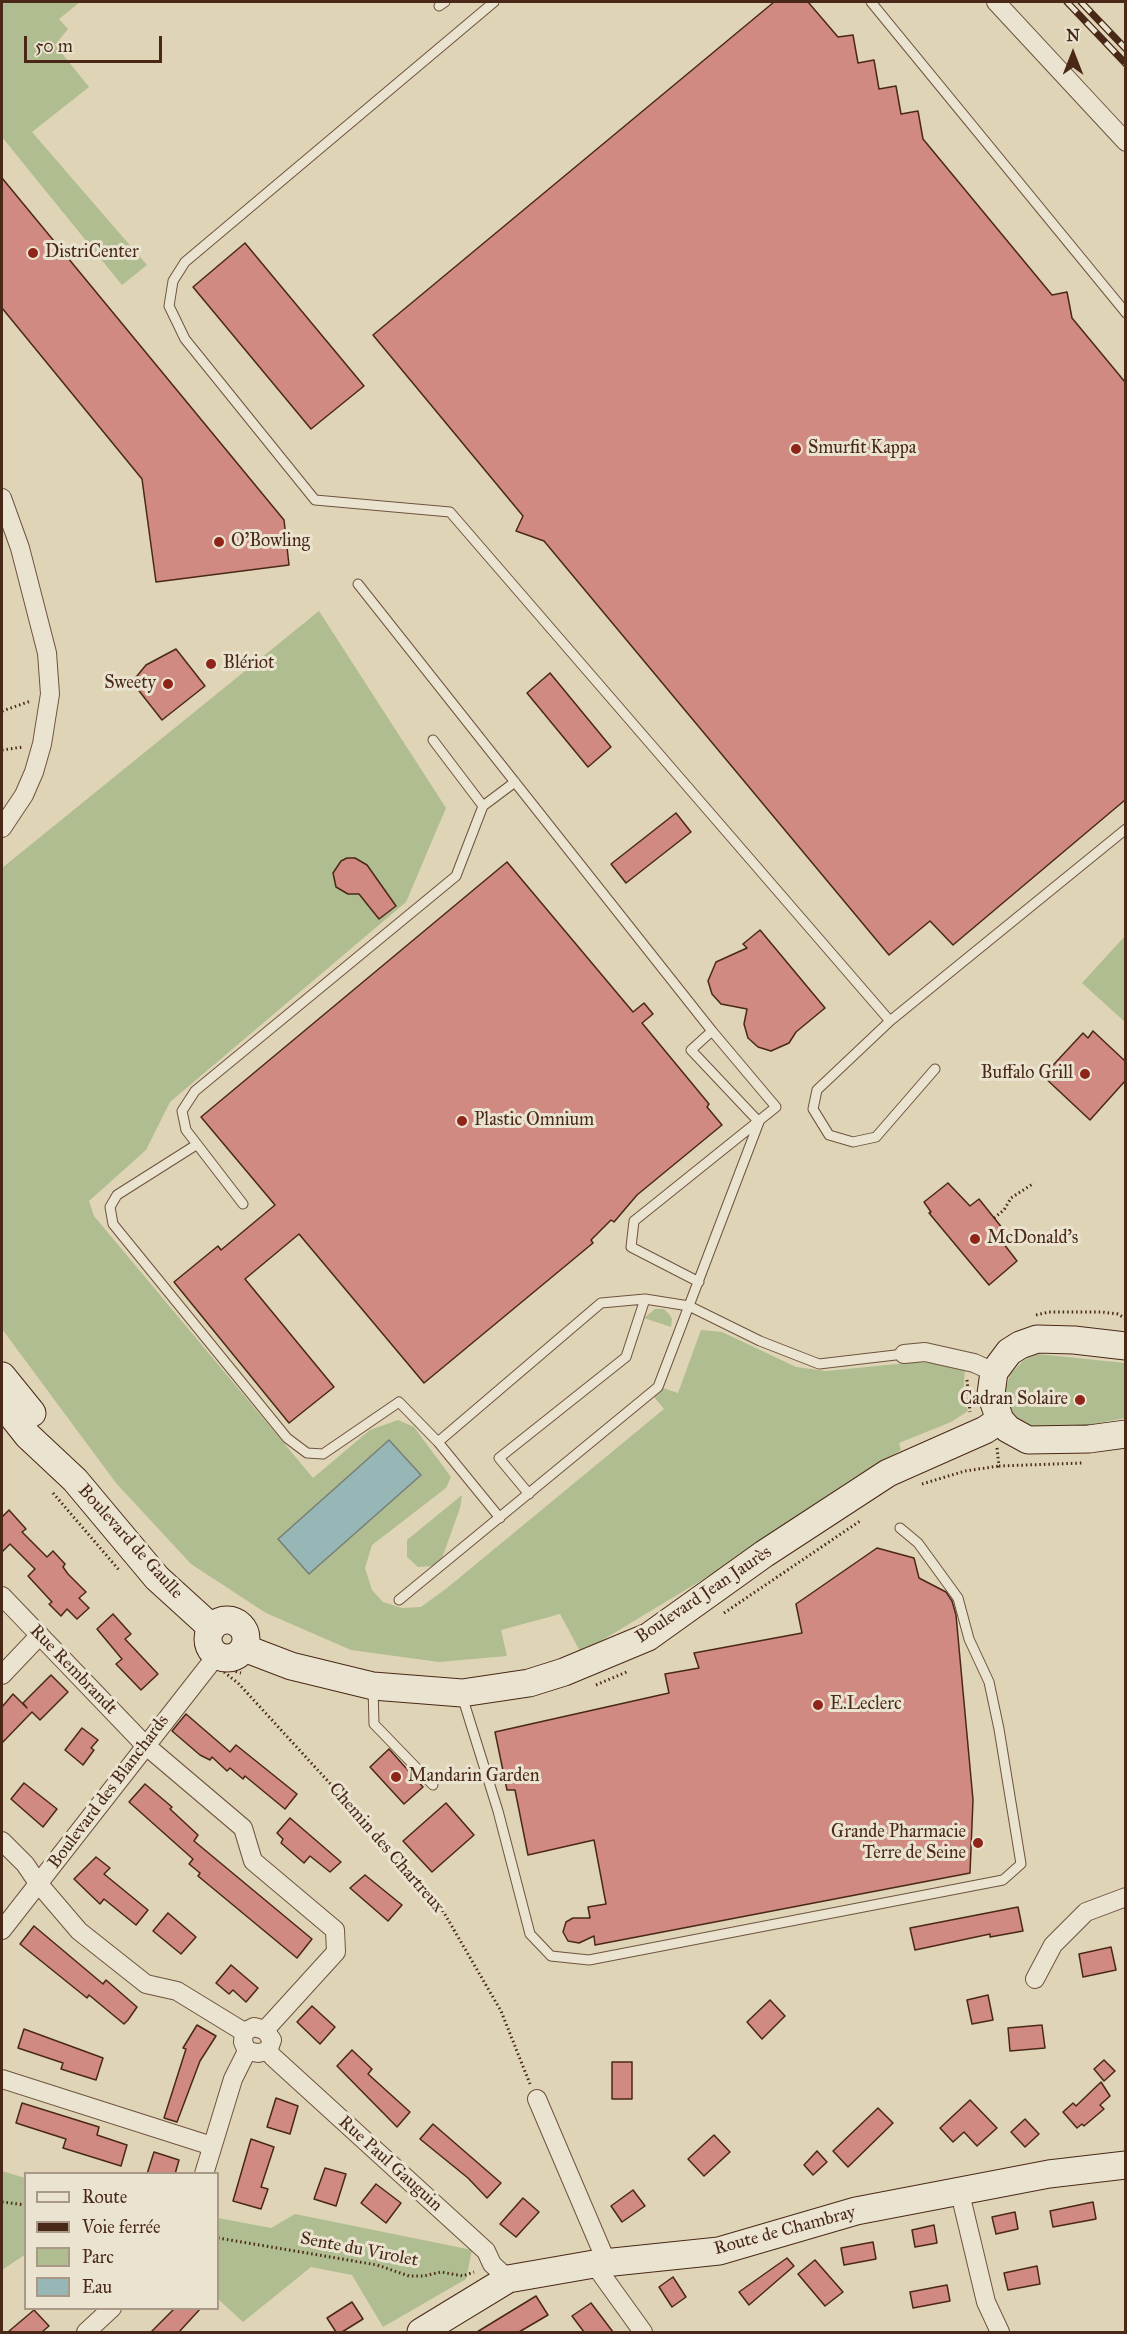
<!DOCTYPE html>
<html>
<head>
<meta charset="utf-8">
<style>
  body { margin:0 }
  #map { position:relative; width:1127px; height:2334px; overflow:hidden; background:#dfd4b6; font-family:"IM FELL Great Primer",serif }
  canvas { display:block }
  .frame { position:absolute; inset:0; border:3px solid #4a2817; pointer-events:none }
  .legend { position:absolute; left:24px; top:2172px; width:195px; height:138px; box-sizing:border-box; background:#eae3d0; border:2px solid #aa9886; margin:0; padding:8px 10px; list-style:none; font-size:18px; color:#4a2817 }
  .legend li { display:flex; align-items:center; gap:12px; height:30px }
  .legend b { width:30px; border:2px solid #aa9886 }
  .north { position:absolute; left:1043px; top:24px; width:60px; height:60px; -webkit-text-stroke:4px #eae3d0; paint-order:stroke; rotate:0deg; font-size:16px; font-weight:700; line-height:24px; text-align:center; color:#4a2817 }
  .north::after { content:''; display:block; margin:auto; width:21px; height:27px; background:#4a2817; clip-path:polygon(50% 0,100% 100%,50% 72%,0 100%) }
  .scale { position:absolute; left:24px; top:36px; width:138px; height:27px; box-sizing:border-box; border:3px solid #4a2817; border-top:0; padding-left:8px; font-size:18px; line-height:21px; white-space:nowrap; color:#4a2817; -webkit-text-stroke:4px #eae3d0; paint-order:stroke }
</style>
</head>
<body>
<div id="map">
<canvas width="1127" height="2334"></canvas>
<div class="frame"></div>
<ul class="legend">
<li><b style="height:8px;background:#eae3d0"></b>Route</li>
<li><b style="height:8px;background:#4a2817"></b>Voie ferrée</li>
<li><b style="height:16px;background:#afbd90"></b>Parc</li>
<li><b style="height:16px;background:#96b7b6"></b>Eau</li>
</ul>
<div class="north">N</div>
<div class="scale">50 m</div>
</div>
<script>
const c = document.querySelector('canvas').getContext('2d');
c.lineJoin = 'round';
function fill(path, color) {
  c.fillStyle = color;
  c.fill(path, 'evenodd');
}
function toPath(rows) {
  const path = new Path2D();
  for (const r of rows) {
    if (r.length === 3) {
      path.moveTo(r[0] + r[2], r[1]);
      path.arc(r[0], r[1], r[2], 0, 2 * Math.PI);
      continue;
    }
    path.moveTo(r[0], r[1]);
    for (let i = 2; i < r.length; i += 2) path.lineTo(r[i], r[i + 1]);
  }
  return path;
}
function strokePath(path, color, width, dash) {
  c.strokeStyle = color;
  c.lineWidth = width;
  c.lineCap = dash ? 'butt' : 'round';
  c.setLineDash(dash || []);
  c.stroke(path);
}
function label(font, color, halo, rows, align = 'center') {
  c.font = font + ' "IM FELL Great Primer",serif';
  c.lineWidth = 6;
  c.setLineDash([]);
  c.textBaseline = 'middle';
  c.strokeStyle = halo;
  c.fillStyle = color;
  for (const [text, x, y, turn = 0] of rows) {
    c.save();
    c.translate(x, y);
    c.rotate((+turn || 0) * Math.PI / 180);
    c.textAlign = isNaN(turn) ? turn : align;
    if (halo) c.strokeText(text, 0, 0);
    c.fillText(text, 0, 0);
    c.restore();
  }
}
fill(toPath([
  [2,2,80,2,59,19,68,29,55,45,89,87,32,132,147,265,122,285,2,137],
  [319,611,446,808,406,902,170,1102,146,1150,89,1201,94,1216,313,1478,370,1430,398,1420,414,1427,451,1477,446,1488,372,1545,365,1568,372,1590,383,1602,402,1608,421,1607,447,1588,664,1409,654,1397,663,1388,678,1393,701,1330,722,1332,796,1367,826,1371,918,1362,951,1364,965,1369,963,1396,968,1411,951,1422,899,1443,901,1450,850,1480,735,1560,581,1653,560,1614,501,1630,507,1656,439,1662,351,1650,266,1613,191,1564,116,1483,2,1329,2,868],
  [1125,936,1125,1022,1082,983],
  [655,1309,664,1309,669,1314,672,1319,671,1327,644,1318],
  [1038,1354,1125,1363,1125,1418,1078,1427,1044,1428,1030,1426,1019,1420,1007,1406,1006,1389,1010,1374,1024,1360],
  [462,1495,460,1508,442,1558,433,1566,418,1567,407,1557,407,1540],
  [2,2171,25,2178,26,2254,2,2270],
  [295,2214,472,2250,466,2279,383,2327,352,2275,311,2267,243,2322,218,2299,218,2218,271,2228]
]), '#afbd90');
const water = toPath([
  [389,1440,421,1475,309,1574,278,1539,389,1440]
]);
fill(water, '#96b7b6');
strokePath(water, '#787e76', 1.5);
const building = toPath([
  [774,2,808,2,838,37,853,35,858,63,874,60,879,89,896,86,901,114,918,111,923,139,1052,295,1067,292,1072,318,1125,382,1125,800,953,945,930,921,889,955,544,541,516,531,523,516,373,335,774,2],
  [2,178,284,520,289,565,156,582,142,479,2,308,2,178],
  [245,243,364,386,311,429,193,287,245,243],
  [176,649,205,686,162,720,132,682,146,665,176,649],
  [550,673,611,747,588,767,527,693,550,673],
  [676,813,691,832,626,883,611,864,676,813],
  [347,858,355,858,367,865,396,906,379,919,359,894,348,894,336,887,333,873,341,861,347,858],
  [507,862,633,1012,644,1003,653,1014,642,1023,709,1104,707,1107,722,1125,637,1195,614,1222,611,1220,591,1240,593,1243,424,1383,299,1234,245,1279,334,1387,289,1423,174,1282,218,1246,221,1250,275,1205,201,1117,507,862],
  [760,930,825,1008,796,1032,789,1043,771,1051,758,1047,748,1038,744,1024,747,1009,721,1004,712,994,708,981,716,962,747,948,743,944,760,930],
  [1093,1031,1125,1061,1125,1081,1090,1120,1043,1076,1083,1033,1088,1038,1093,1031],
  [948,1183,970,1206,979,1199,1007,1234,1000,1239,1017,1261,989,1285,929,1213,931,1212,924,1202,948,1183],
  [9,1510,26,1529,22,1532,47,1557,53,1551,65,1564,63,1567,68,1574,86,1592,79,1598,89,1608,77,1619,67,1609,61,1616,49,1604,52,1602,28,1576,35,1569,10,1544,2,1552,2,1517,9,1510],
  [877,1548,914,1558,919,1578,946,1592,952,1601,956,1615,973,1800,970,1873,595,1945,594,1936,579,1943,568,1941,563,1932,566,1922,573,1918,590,1918,588,1907,606,1904,594,1840,528,1855,515,1790,507,1790,495,1732,669,1693,665,1674,699,1668,694,1653,802,1633,796,1604,877,1548],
  [113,1614,131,1634,125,1639,158,1674,141,1690,116,1664,122,1659,97,1629,113,1614],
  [51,1675,68,1692,40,1720,32,1712,2,1743,2,1707,13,1694,27,1708,23,1703,51,1675],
  [186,1714,230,1752,236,1745,297,1794,285,1809,245,1776,243,1779,230,1768,227,1771,212,1757,210,1760,200,1755,172,1731,186,1714],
  [82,1728,98,1740,91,1748,94,1750,83,1765,65,1750,82,1728],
  [389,1749,423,1787,404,1804,370,1767,389,1749],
  [24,1783,57,1809,43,1827,11,1799,24,1783],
  [145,1784,172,1807,170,1809,198,1835,194,1841,312,1939,297,1958,198,1876,200,1873,189,1864,193,1859,129,1802,145,1784],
  [446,1803,474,1835,432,1872,403,1841,446,1803],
  [290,1818,341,1862,330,1872,310,1856,304,1863,281,1843,283,1839,277,1833,290,1818],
  [96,1857,110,1868,104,1874,148,1910,136,1925,104,1899,100,1904,74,1879,96,1857],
  [365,1875,402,1905,388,1921,350,1888,365,1875],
  [1018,1907,1023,1931,990,1937,990,1934,915,1950,910,1928,1018,1907],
  [168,1913,196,1937,181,1954,153,1931,168,1913],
  [34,1926,103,1984,106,1980,137,2007,128,2020,124,2024,89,1995,87,1998,20,1944,34,1926],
  [1111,1947,1116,1970,1083,1977,1079,1954,1111,1947],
  [231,1965,258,1988,246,2002,233,1990,229,1994,216,1983,231,1965],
  [988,1995,993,2020,972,2024,967,2000,988,1995],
  [770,2000,785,2016,762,2039,747,2022,770,2000],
  [312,2006,335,2027,320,2044,297,2022,312,2006],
  [197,2025,216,2036,200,2061,177,2122,164,2118,186,2049,183,2048,197,2025],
  [1042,2025,1045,2048,1010,2051,1008,2028,1042,2025],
  [24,2029,103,2058,96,2080,61,2069,63,2063,18,2048,24,2029],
  [352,2050,372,2069,368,2074,410,2112,397,2127,337,2066,352,2050],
  [1104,2060,1115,2071,1104,2081,1094,2069,1104,2060],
  [612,2062,632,2062,632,2099,612,2099,612,2062],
  [1101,2082,1110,2096,1100,2105,1104,2109,1084,2126,1082,2124,1077,2128,1063,2112,1073,2103,1076,2106,1101,2082],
  [276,2098,298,2106,290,2134,267,2127,276,2098],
  [970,2100,997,2128,977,2146,964,2132,953,2142,940,2128,970,2100],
  [22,2103,99,2127,97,2135,127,2145,121,2166,63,2148,66,2139,16,2123,22,2103],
  [878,2108,893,2123,848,2167,833,2151,878,2108],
  [1025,2119,1039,2134,1025,2147,1011,2132,1025,2119],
  [433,2124,501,2183,487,2198,468,2178,420,2139,433,2124],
  [714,2135,730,2152,704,2176,688,2159,714,2135],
  [251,2139,274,2147,261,2187,268,2189,261,2209,233,2201,251,2139],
  [817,2151,827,2162,813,2175,804,2165,817,2151],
  [154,2152,179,2160,175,2174,147,2174,154,2152],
  [325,2168,346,2174,336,2206,314,2199,325,2168],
  [376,2184,401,2203,386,2223,361,2203,376,2184],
  [633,2190,645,2206,622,2222,611,2206,633,2190],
  [523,2198,539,2212,516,2237,500,2224,523,2198],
  [1093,2202,1096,2219,1053,2227,1050,2211,1093,2202],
  [1015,2212,1018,2229,996,2234,992,2217,1015,2212],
  [934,2225,937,2243,915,2247,912,2230,934,2225],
  [873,2242,876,2259,844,2265,841,2248,873,2242],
  [787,2258,794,2266,749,2305,739,2292,787,2258],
  [815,2260,843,2292,825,2306,798,2274,815,2260],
  [1037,2266,1040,2284,1008,2290,1004,2273,1037,2266],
  [673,2277,686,2297,672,2307,659,2287,673,2277],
  [947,2285,950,2301,913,2308,910,2292,947,2285],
  [536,2296,548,2315,519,2332,477,2332,536,2296],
  [352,2302,363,2319,342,2332,336,2332,327,2318,352,2302],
  [591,2303,613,2332,584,2332,572,2316,591,2303],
  [175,2308,201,2308,179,2332,151,2332,175,2308],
  [34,2310,49,2326,42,2332,8,2332,34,2310]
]);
fill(building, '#d18a82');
strokePath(building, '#4a2817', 1.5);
const lane = toPath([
  [494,2,185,262,173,281,169,306,185,339,315,500,450,512,890,1021,1126,829],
  [871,2,1126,313],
  [439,6,445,2],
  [358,584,712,1031,691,1050,759,1122,658,1387,399,1600],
  [433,740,483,806,515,782],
  [890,1021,817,1090,813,1109,829,1135,853,1142,876,1137,935,1069],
  [196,1145,117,1195,110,1207,113,1224,287,1438,307,1453,323,1454,399,1402,438,1442,500,1518],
  [243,1204,186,1130,182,1111,195,1091,456,876,483,806],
  [699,1282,631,1247,634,1221,776,1107,712,1031],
  [438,1442,601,1303,645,1299],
  [529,1494,499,1458,626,1357,645,1299,689,1306,760,1341,819,1364,904,1354],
  [373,1688,374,1724,433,1785],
  [462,1696,498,1811,530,1934,551,1956,589,1960,1003,1880,1021,1864,999,1729,989,1682,969,1639,958,1598,918,1543,900,1528]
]);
const street = toPath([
  [996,2,1126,142],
  [2,498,20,548,47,653,50,694,42,744,34,772,24,795,2,828],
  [904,1354,925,1352,974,1363,994,1372],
  [2,1596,144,1744,243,1828,253,1861,335,1930,336,1952,265,2030],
  [2,1675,40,1635],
  [2,1841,25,1864,38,1883,79,1931,146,1984,177,1991,244,2032],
  [2,1930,217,1655],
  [1035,1979,1053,1945,1086,1912,1126,1897],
  [268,2051,258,2053,247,2051,243,2042,244,2032,254,2027,265,2030,272,2040,268,2051,273,2057,486,2251,492,2264,508,2279],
  [2,2079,212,2146],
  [537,2099,607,2263],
  [204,2174,233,2079,247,2051],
  [959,2189,986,2302,1000,2332],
  [594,2264,643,2332],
  [86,2332,112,2308]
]);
const secondary = toPath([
  [1126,1346,1074,1340,1037,1339,1020,1345,1009,1352,994,1372,991,1394,1000,1420,1008,1429,1028,1440,1089,1439,1126,1434],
  [2,1376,32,1413],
  [2,1403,28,1436,75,1480,157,1578,212,1628],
  [227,1639,19],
  [244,1648,291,1666,373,1686,462,1693,529,1683,564,1672,648,1637,764,1554,888,1473,985,1430,1000,1420],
  [421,2332,508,2279,594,2264,719,2251,856,2211,1049,2174,1126,2165]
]);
strokePath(lane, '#6f533f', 11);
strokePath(street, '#6f533f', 20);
strokePath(secondary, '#4a2817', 29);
strokePath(toPath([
  [2,711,31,701],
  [2,750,23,747],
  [994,1218,1004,1210,1011,1198,1034,1183],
  [1036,1315,1049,1312,1102,1312,1118,1314,1126,1319],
  [967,1380,970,1412],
  [997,1448,999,1466,1082,1463],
  [922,1484,965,1471,999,1466],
  [53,1493,119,1570],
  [724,1613,860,1521],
  [227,1669,241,1673],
  [224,1672,238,1683,436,1899,501,2011,530,2084],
  [596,1685,629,1671],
  [2,2202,26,2205],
  [218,2238,377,2265,409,2276,424,2276,441,2272,463,2276,474,2272]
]), '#4a2817', 3, [1.5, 3]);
strokePath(lane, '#eae3d0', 9);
strokePath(street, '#eae3d0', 18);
strokePath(secondary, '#eae3d0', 27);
const rail = toPath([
  [1067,2,1126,64],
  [1081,2,1126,49]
]);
strokePath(rail, '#4a2817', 7);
strokePath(rail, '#eae3d0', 4.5, [14]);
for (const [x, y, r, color] of [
  [33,253,6,"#8f2418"],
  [796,449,6,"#8f2418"],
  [219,542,6,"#8f2418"],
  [211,664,6,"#8f2418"],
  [168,684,6,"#8f2418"],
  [1085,1074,6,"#8f2418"],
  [462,1121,6,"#8f2418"],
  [975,1239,6,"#8f2418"],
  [1080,1400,6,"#8f2418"],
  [818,1705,6,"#8f2418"],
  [396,1777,6,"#8f2418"],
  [978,1843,6,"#8f2418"]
]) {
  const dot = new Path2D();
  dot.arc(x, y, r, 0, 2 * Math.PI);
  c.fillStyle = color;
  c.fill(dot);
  strokePath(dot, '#eae3d0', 2);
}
label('18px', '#4a2817', '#eae3d0', [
  ["DistriCenter",45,253],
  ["Smurfit Kappa",808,449],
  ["O'Bowling",231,542],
  ["Blériot",223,664],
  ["Sweety",156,684,"right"],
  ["Buffalo Grill",1073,1074,"right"],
  ["Plastic Omnium",474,1121],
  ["McDonald's",987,1239],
  ["Cadran Solaire",1068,1400,"right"],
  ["E.Leclerc",830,1705],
  ["Mandarin Garden",408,1777],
  ["Grande Pharmacie",966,1833,"right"],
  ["Terre de Seine",966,1854,"right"]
], 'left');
label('18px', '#4a2817', '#eae3d0', [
  ["Boulevard de Gaulle",130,1542,48],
  ["Boulevard Jean Jaurès",704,1595,-34],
  ["Rue Rembrandt",73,1670,46],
  ["Boulevard des Blanchards",109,1792,-53],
  ["Chemin des Chartreux",386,1848,49],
  ["Rue Paul Gauguin",390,2164,42],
  ["Route de Chambray",785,2231,-15],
  ["Sente du Virolet",359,2250,11]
]);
</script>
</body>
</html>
